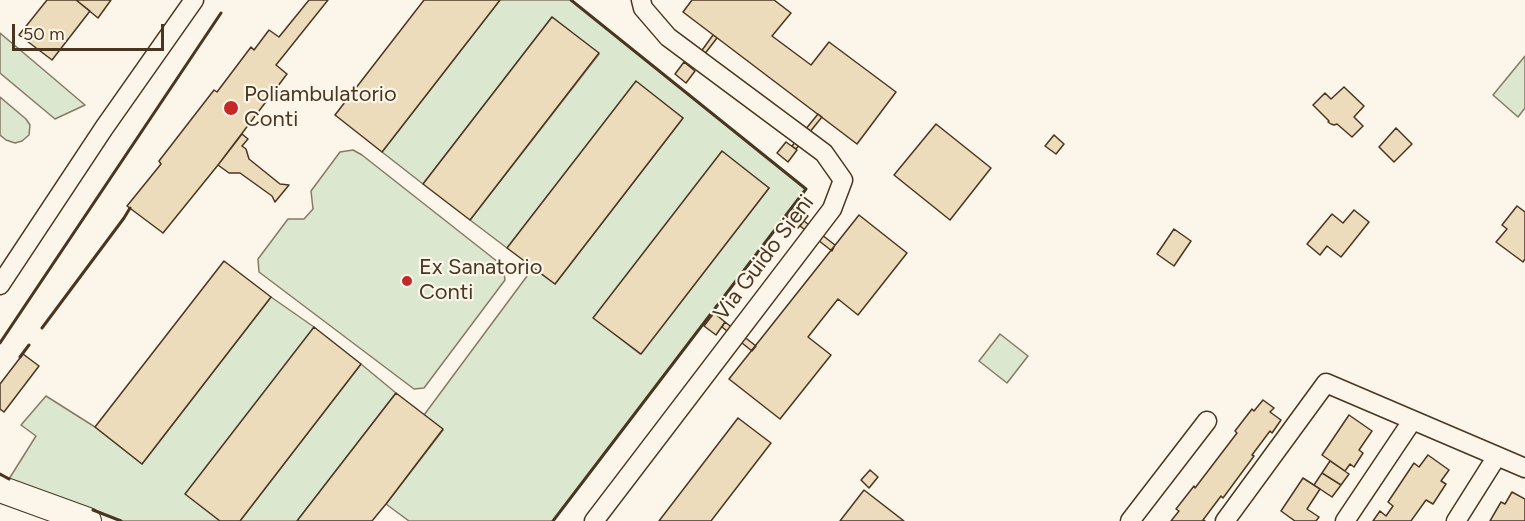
<!DOCTYPE html>
<html>
<head>
<meta charset="utf-8">
<style>
  body { margin:0 }
  #map { position:relative; width:1525px; height:521px; overflow:hidden; background:#fbf6e9; font-family:Figtree,sans-serif }
  canvas { display:block }
  .scale { position:absolute; left:12px; top:24px; width:152px; height:27px; box-sizing:border-box; border:3px solid #4a3520; border-top:0; padding-left:8px; font-size:18px; line-height:21px; white-space:nowrap; color:#4a3520; -webkit-text-stroke:4px #fbf6e9; paint-order:stroke }
</style>
</head>
<body>
<div id="map">
<canvas width="1525" height="521"></canvas>
<div class="scale">50 m</div>
</div>
<script>
const c = document.querySelector('canvas').getContext('2d');
c.lineJoin = 'round';
function fill(path, color) {
  c.fillStyle = color;
  c.fill(path, 'evenodd');
}
function toPath(rows) {
  const path = new Path2D();
  for (const r of rows) {
    path.moveTo(r[0], r[1]);
    for (let i = 2; i < r.length; i += 2) path.lineTo(r[i], r[i + 1]);
  }
  return path;
}
function strokePath(path, color, width, dash) {
  c.strokeStyle = color;
  c.lineWidth = width;
  c.lineCap = dash ? 'butt' : 'round';
  c.setLineDash(dash || []);
  c.stroke(path);
}
function label(font, color, halo, rows, align = 'center') {
  c.font = font + ' Figtree,sans-serif';
  c.lineWidth = 4.5;
  c.setLineDash([]);
  c.textBaseline = 'middle';
  c.strokeStyle = halo;
  c.fillStyle = color;
  for (const [text, x, y, turn = 0] of rows) {
    c.save();
    c.translate(x, y);
    c.rotate((+turn || 0) * Math.PI / 180);
    c.textAlign = isNaN(turn) ? turn : align;
    if (halo) c.strokeText(text, 0, 0);
    c.fillText(text, 0, 0);
    c.restore();
  }
}
const green = toPath([
  [500,0,571,0,806,189,553,521,409,521,386,504,443,430,424,415,533,268,555,284,683,118,636,82,507,248,470,220,599,54,552,17,423,184,382,152,500,0],
  [722,152,769,188,640,354,594,318,722,152],
  [0,33,45,71,85,105,55,119,0,73,0,33],
  [1525,56,1525,108,1518,117,1493,95,1525,56],
  [0,97,26,119,30,125,29,135,22,141,15,143,6,140,0,135,0,97],
  [353,150,362,155,503,266,505,280,424,388,414,389,259,272,258,259,288,219,304,219,313,209,311,191,340,152,353,150],
  [271,297,314,327,220,521,121,521,9,479,36,436,21,425,46,396,95,427,142,464,271,297],
  [1000,334,1028,356,1007,383,979,361,1000,334],
  [361,364,396,393,297,521,240,521,361,364]
]);
fill(green, '#dce7d0');
strokePath(green, '#887966', 1.5);
const building = toPath([
  [47,0,76,0,90,11,52,60,19,35,47,0],
  [76,0,111,0,98,18,76,0],
  [309,0,328,0,276,65,287,74,218,165,163,233,127,206,161,164,159,161,214,90,217,92,251,47,254,50,269,30,279,37,309,0],
  [424,0,500,0,382,152,335,115,424,0],
  [692,0,774,0,791,13,772,36,811,65,829,42,896,92,857,144,683,12,692,0],
  [552,17,599,53,470,220,423,184,552,17],
  [713,35,717,38,693,69,690,67,713,35],
  [684,62,695,71,686,83,675,74,684,62],
  [636,81,683,118,555,284,507,248,636,81],
  [1344,87,1364,106,1354,117,1363,126,1352,137,1337,124,1334,125,1331,124,1328,122,1329,121,1313,105,1325,93,1331,99,1344,87],
  [818,114,822,117,796,149,792,146,818,114],
  [936,124,991,168,950,220,894,175,936,124],
  [1396,128,1412,144,1394,162,1379,147,1396,128],
  [242,134,248,139,242,146,246,149,249,159,280,184,289,185,275,202,272,196,240,173,229,173,218,165,242,134],
  [1054,135,1064,144,1056,154,1045,146,1054,135],
  [786,142,797,150,788,162,777,153,786,142],
  [722,151,769,188,641,354,593,318,722,151],
  [1517,206,1525,212,1525,259,1523,262,1496,242,1507,229,1502,225,1517,206],
  [796,207,808,216,798,228,786,219,796,207],
  [1354,210,1369,222,1341,257,1327,246,1320,255,1307,244,1332,214,1343,223,1354,210],
  [859,215,907,253,858,315,838,299,808,337,831,355,780,419,729,379,859,215],
  [804,221,835,245,832,251,800,226,804,221],
  [1174,229,1191,241,1174,266,1157,254,1174,229],
  [224,261,271,297,142,464,95,427,224,261],
  [714,313,725,322,716,335,704,326,714,313],
  [725,322,756,346,752,351,722,327,725,322],
  [314,327,361,364,240,521,220,521,185,494,314,327],
  [23,354,39,366,4,412,0,409,0,384,23,354],
  [396,393,443,429,386,504,372,521,297,521,396,393],
  [1263,400,1274,408,1270,412,1281,420,1272,433,1270,431,1252,455,1254,456,1223,498,1221,496,1203,520,1205,521,1171,521,1179,511,1176,509,1194,486,1195,488,1237,433,1235,431,1252,409,1254,411,1263,400],
  [1349,415,1372,431,1359,450,1363,453,1354,467,1350,464,1345,471,1322,455,1349,415],
  [738,418,771,443,711,521,659,521,738,418],
  [1428,455,1449,470,1441,481,1446,484,1433,504,1426,500,1411,521,1373,521,1380,511,1386,516,1393,506,1388,502,1414,463,1419,467,1428,455],
  [1330,461,1349,474,1341,485,1322,473,1330,461],
  [870,470,878,477,869,488,861,480,870,470],
  [1322,473,1341,485,1332,497,1314,485,1322,473],
  [1303,478,1320,489,1307,509,1319,517,1316,521,1295,521,1281,511,1303,478],
  [864,490,904,521,840,521,864,490],
  [1512,492,1525,499,1525,521,1490,521,1501,502,1505,504,1512,492]
]);
fill(building, '#ecdcbc');
strokePath(building, '#4a3520', 1.5);
const street = toPath([
  [0,285,104,128,194,0],
  [594,521,832,209,843,180,824,153,668,37,643,8,641,0],
  [1130,521,1207,421],
  [1225,521,1326,383,1525,468],
  [1345,521,1412,421],
  [1456,521,1497,456]
]);
const secondary = toPath([
  [0,489,88,521]
]);
strokePath(street, '#4a3520', 21);
strokePath(secondary, '#4a3520', 28);
strokePath(street, '#fbf6e9', 18);
strokePath(secondary, '#fbf6e9', 26);
strokePath(toPath([
  [42,328,124,218,130,208],
  [0,343,221,13],
  [20,357,29,345],
  [0,474,9,479],
  [93,510,121,521],
  [553,521,806,189,571,0]
]), '#4a3520', 3);
for (const [x, y, r, color] of [
  [231,108,8,"#c62828"],
  [407,281,6,"#c62828"]
]) {
  const dot = new Path2D();
  dot.arc(x, y, r, 0, 2 * Math.PI);
  c.fillStyle = color;
  c.fill(dot);
  strokePath(dot, '#fbf6e9', 2);
}
label('22px', '#4a3520', '#fbf6e9', [
  ["Poliambulatorio",244,95],
  ["Conti",244,120],
  ["Ex Sanatorio",419,268],
  ["Conti",419,293]
], 'left');
label('22px', '#4a3520', '#fbf6e9', [
  ["Via Guido Sieni",764,258,-53]
]);
</script>
</body>
</html>
